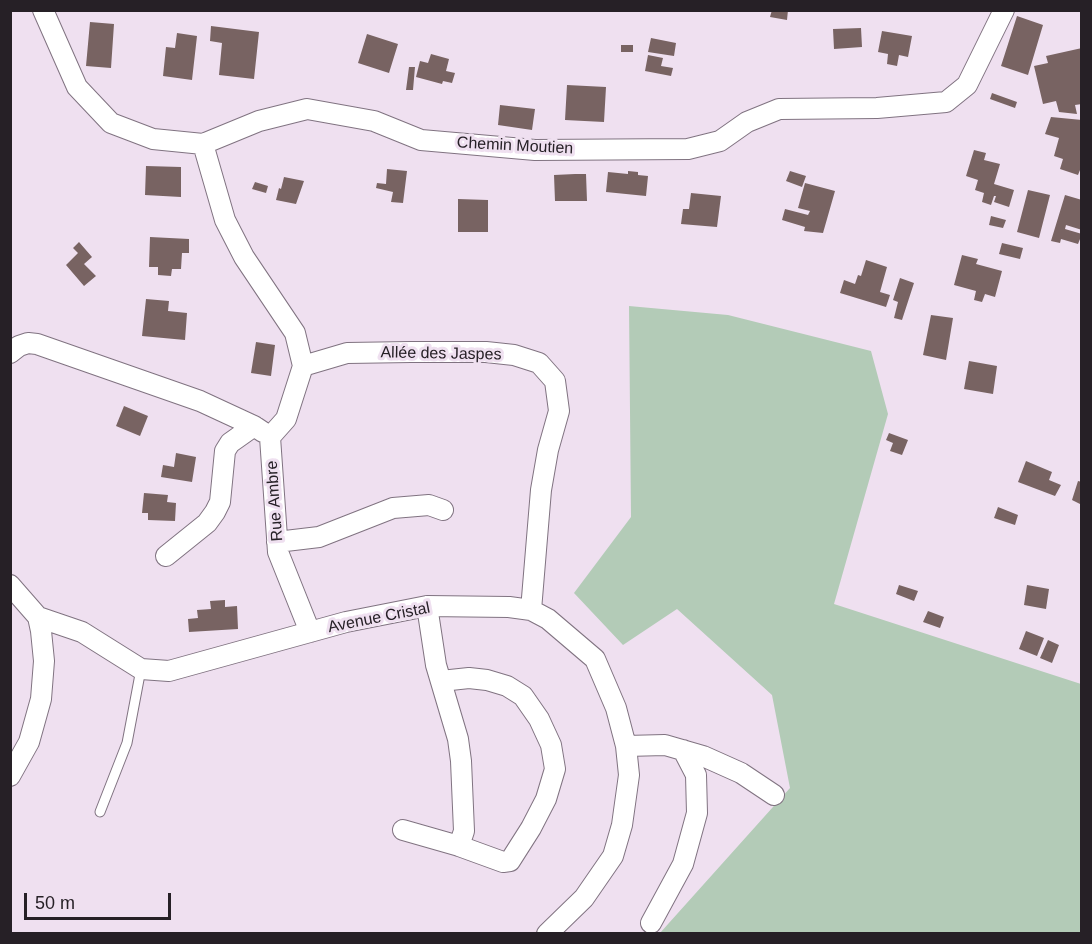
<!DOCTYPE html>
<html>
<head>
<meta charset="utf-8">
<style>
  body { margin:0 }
  #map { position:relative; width:1092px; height:944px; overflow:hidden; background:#efe0f0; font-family:Helvetica,sans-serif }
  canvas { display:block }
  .frame { position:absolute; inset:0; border:12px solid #262026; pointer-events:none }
  .scale { position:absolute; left:24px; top:893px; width:147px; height:27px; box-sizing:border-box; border:3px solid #262026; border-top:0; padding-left:8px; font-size:18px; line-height:21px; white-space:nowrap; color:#262026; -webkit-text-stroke:4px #efe0f0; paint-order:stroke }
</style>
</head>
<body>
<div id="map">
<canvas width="1092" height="944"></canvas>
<div class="frame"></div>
<div class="scale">50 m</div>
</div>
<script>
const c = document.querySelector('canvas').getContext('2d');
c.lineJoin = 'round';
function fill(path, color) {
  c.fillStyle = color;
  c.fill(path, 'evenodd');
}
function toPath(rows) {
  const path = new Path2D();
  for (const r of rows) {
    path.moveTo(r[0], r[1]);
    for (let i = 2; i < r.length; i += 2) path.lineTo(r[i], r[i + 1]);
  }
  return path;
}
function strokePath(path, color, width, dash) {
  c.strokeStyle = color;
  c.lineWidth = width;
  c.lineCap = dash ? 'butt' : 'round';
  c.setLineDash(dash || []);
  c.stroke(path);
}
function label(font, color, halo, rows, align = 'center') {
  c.font = font + ' Helvetica,sans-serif';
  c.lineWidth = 6;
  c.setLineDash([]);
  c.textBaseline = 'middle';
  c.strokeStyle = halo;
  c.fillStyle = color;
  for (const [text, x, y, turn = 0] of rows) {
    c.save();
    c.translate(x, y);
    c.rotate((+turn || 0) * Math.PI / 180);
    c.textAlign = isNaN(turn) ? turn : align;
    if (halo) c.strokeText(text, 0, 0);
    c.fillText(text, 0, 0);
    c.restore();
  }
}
fill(toPath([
  [629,306,728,315,871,351,888,414,834,604,1081,684,1081,933,660,933,790,788,772,695,677,609,623,645,574,593,631,517]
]), '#b3cbb7');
fill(toPath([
  [772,10,788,10,787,20,770,17],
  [1017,16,1043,25,1028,75,1001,66],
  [90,22,114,24,111,68,86,66],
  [211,26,259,32,254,79,219,75,222,43,210,41],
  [861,28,862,47,834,49,833,29],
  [882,31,912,36,908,57,899,55,897,66,887,64,888,54,878,52],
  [177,33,197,36,192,80,163,76,166,47,175,48],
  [367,34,398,44,389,73,358,63],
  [651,38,676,43,674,56,648,52],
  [621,45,633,45,633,52,621,52],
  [1082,48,1082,104,1075,105,1077,114,1059,112,1056,101,1043,104,1034,66,1048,63,1046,56],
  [431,54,449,59,446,71,455,73,452,83,443,81,442,84,416,77,420,61,428,63],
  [648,55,663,58,661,66,673,68,671,76,645,71],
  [409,67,415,67,413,90,406,90],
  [567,85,606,87,604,122,565,120],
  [992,93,1017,102,1015,108,990,99],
  [500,105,535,109,532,130,498,125],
  [1051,117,1082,120,1082,165,1078,175,1060,169,1063,159,1054,156,1059,138,1045,134],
  [974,150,986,153,984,160,1000,164,994,184,1014,190,1009,207,994,202,996,196,994,196,991,205,982,202,984,193,975,190,978,180,966,176],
  [146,166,181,167,181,197,145,195],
  [387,169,407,171,403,203,391,202,393,192,376,188,377,183,386,184],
  [628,171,638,172,638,175,648,176,646,196,606,192,608,172,628,174],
  [790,171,806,176,802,187,786,181],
  [575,174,586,174,587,201,555,201,554,175],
  [284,177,304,181,296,204,276,200,279,188,281,189],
  [255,182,268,186,266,193,252,189],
  [805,183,835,191,823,233,804,231,805,227,782,220,785,209,808,215,810,211,798,208],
  [1028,190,1050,195,1039,238,1017,232],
  [691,193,721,196,717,227,681,224,683,209,689,209],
  [1065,195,1082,200,1082,230,1066,225,1065,229,1082,234,1078,244,1061,239,1060,243,1051,241],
  [458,199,488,200,488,232,458,232],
  [991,216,1006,220,1003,228,989,225],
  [150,237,189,239,189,253,182,253,181,269,172,269,171,276,158,275,158,267,149,267],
  [79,242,92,257,84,264,96,276,84,286,66,265,78,253,73,248],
  [1002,243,1023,248,1020,259,999,254],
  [962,255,978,259,976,264,1002,271,995,297,985,294,982,302,974,300,976,291,954,285],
  [866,260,887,267,880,292,890,295,886,307,840,293,844,280,855,284,858,275,861,276],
  [900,278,914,283,902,320,894,318,898,302,893,300],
  [146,299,169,301,168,311,187,313,185,340,142,336],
  [931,315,953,318,946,360,923,355],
  [256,342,275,345,271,376,251,373],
  [969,361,997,366,993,394,964,389],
  [124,406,148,416,140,436,116,426],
  [889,433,908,440,902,455,890,451,893,443,886,440],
  [176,453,196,457,192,482,161,477,163,465,174,467],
  [1026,461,1052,472,1049,480,1061,485,1055,496,1018,482],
  [1078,481,1082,482,1082,505,1072,500],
  [144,493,168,495,167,502,176,503,175,521,148,520,148,513,142,513],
  [998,507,1018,515,1015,525,994,518],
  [899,585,918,591,914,601,896,594],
  [1027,585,1049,589,1046,609,1024,605],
  [225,600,225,607,237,606,238,629,189,632,188,619,198,618,197,610,211,609,210,601],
  [928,611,944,617,940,628,923,622],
  [1026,631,1044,638,1037,656,1019,649],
  [1048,640,1059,645,1052,663,1040,658]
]), '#786362');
const service = toPath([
  [100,812,127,743,141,669]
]);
const minor = toPath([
  [43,10,77,87,111,123,153,139,203,144,259,121,307,109,374,121,421,140,535,150,688,149,720,141,747,122,779,109,877,108,946,102,967,85,1004,10],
  [203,144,225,220,244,257,295,333,303,366,286,419,270,437],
  [10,353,19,346,28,343,37,344,200,401,254,426],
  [303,366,347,353,411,352,486,352,514,355,539,363,555,381,559,411,548,450,541,490,531,610],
  [270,437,278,552,310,632],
  [277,542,319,537,393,508,429,505,443,510],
  [166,556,207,523,215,512,220,502,225,451,230,443,254,426,263,432],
  [10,585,38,617,41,631,44,661,41,699,29,742,10,776],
  [427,606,436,665,458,739,461,761,464,831,459,846],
  [38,617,82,632,141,669,169,671,346,622,427,606,509,607,531,610,548,619,595,659,616,708,626,746,629,775,622,825,613,856,584,898,547,934],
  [626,746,665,745,703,756,741,773,774,795],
  [403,830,459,846,503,862,510,861,531,828,546,799,555,769,551,745,539,719,523,696,507,686,487,680,469,678,441,681],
  [651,923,683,864,697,813,696,775,683,750]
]);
strokePath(service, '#807381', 11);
strokePath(minor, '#807381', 22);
strokePath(service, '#fff', 9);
strokePath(minor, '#fff', 20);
label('16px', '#262026', '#efe0f0', [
  ["Chemin Moutien",515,146,3],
  ["Allée des Jaspes",441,354,1],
  ["Rue Ambre",275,501,-94],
  ["Avenue Cristal",379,618,-11]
]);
</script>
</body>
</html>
